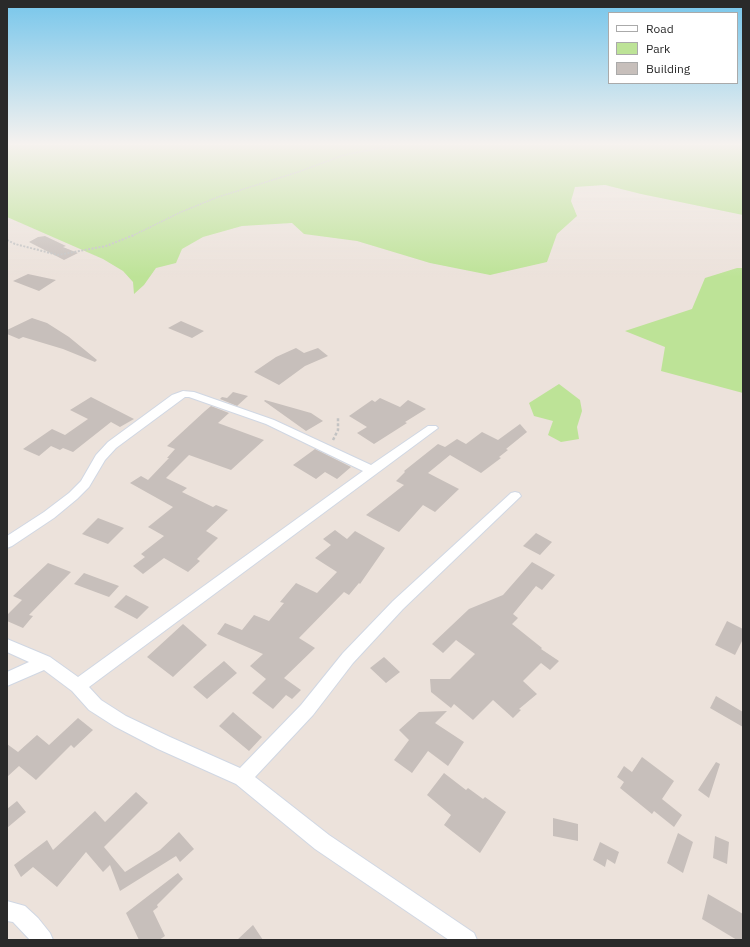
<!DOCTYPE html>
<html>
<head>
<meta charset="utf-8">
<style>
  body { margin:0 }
  #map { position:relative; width:750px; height:947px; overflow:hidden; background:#ece2db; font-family:"IBM Plex Sans",sans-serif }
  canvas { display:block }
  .frame { position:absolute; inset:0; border:8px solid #2a2a2a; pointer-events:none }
  .legend { position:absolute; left:608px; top:12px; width:130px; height:72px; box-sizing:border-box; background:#fff; border:1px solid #aaa; margin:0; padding:5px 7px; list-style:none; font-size:12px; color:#2a2a2a }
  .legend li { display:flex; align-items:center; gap:8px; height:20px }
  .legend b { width:20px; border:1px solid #aaa }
</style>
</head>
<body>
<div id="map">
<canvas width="750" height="947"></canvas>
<div class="frame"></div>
<ul class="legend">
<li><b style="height:5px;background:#fff"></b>Road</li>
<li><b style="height:11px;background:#bde397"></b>Park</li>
<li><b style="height:11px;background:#c7bfbb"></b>Building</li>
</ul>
</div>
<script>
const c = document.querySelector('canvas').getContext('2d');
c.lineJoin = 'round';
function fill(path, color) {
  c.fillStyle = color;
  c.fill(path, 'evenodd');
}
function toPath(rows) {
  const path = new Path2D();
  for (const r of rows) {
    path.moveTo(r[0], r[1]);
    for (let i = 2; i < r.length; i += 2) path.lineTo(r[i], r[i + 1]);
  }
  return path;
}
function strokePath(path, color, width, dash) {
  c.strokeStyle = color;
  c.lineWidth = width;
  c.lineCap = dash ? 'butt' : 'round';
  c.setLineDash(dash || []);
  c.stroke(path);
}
fill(toPath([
  [7,145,743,145,743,215,641,194,605,185,575,187,571,201,577,216,557,234,547,262,490,275,430,263,357,241,304,234,292,223,242,226,203,237,182,249,176,263,156,268,144,285,134,294,133,282,123,271,103,259,7,217],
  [737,268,743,268,743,393,661,371,665,347,625,331,692,309,705,278],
  [559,384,580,400,582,411,577,427,579,439,561,442,548,435,553,421,534,416,529,403]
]), '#bde397');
fill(toPath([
  [45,236,66,246,63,247,78,253,64,260,29,242,38,237],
  [28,274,56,280,39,291,13,281],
  [32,318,47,323,69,337,97,360,95,362,63,349,23,337,19,339,7,334,7,330],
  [181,321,204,331,192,338,168,328],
  [296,348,304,353,318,348,328,356,305,366,279,385,254,372,276,357],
  [233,392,248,396,237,406,220,399,222,397,227,398],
  [91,397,134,419,120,427,111,422,73,452,63,448,60,450,51,446,39,456,23,449,52,429,65,435,88,419,70,410],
  [380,398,400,407,408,400,426,409,405,422,407,423,374,444,357,433,367,427,349,416,372,400,375,402],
  [265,400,311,413,323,421,306,431,264,401],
  [211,406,229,413,218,423,264,440,231,470,189,455,166,478,187,488,182,492,213,507,216,505,228,510,206,531,218,538,197,559,200,561,188,572,164,558,143,574,133,566,145,557,141,554,164,536,148,527,173,507,130,483,141,476,148,480,169,458,167,458,175,449,167,446,205,411],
  [520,424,527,432,506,449,508,450,499,457,501,458,481,473,450,455,428,473,459,489,435,512,423,505,399,532,366,515,404,485,396,481,405,472,404,471,438,444,445,447,457,439,466,444,482,432,498,440],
  [315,449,351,467,337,479,325,472,316,479,293,465],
  [98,518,124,528,108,544,82,534],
  [335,530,347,539,355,531,385,548,360,584,359,583,349,595,344,592,299,638,315,648,284,678,301,690,292,699,286,695,273,709,252,693,266,679,250,666,263,654,217,634,225,623,242,630,254,615,269,621,284,603,280,602,296,583,317,593,337,572,315,558,331,545,323,539],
  [536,533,552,542,540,555,523,546],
  [532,562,555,575,542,590,536,586,513,614,518,618,512,624,542,648,541,649,559,661,550,670,541,663,523,681,537,694,519,709,521,710,513,718,493,700,473,720,454,704,451,708,431,692,430,679,450,679,475,654,456,640,443,653,432,644,469,609,503,595],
  [48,563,71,572,29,615,33,616,23,628,7,621,7,615,22,600,13,596],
  [84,573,119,586,109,597,74,584],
  [126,595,149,607,137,619,114,607],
  [727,621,743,629,743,639,735,655,715,645],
  [183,624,207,645,173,677,147,657],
  [384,657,400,672,386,683,370,668],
  [224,661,237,673,207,699,193,687],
  [716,696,743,712,743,727,710,708],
  [447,711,435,723,464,742,448,766,428,751,412,773,394,760,409,740,399,730,419,712],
  [233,712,262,737,249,751,219,726],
  [78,718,93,730,74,748,71,745,36,780,19,766,7,777,7,744,18,752,37,735,49,745],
  [642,757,674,781,662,799,682,815,674,827,654,811,652,814,620,788,624,782,617,777,624,766,632,772],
  [716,762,720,764,709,798,698,790],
  [444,773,466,790,468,788,483,799,485,797,506,812,480,853,444,825,451,815,427,795],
  [136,792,148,803,104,847,125,872,160,850,179,832,194,849,180,862,176,856,120,891,110,865,103,872,86,852,57,887,33,867,21,877,14,865,47,840,53,850,95,811,105,822],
  [17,801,26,812,7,828,7,809],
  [553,818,578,824,578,841,553,836],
  [678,833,693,842,683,873,667,863],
  [715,836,729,842,727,864,713,858],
  [600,842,619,852,615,864,607,859,605,867,593,860],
  [178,873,183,879,157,905,158,907,153,911,165,936,159,940,139,940,126,913],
  [708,894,743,914,743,940,737,940,702,919],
  [253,925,263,940,237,940]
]), '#c7bfbb');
const minor = toPath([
  [183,391,194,392,274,420,371,465,428,426,436,426,438,428,89,687,101,700,126,716,170,737,240,768,301,705,343,653,393,601,511,493,515,492,519,493,521,496,403,609,353,663,313,715,255,777,329,835,474,933,477,940,449,940,315,849,236,784,158,749,114,726,89,710,72,691,44,670,7,686,7,672,29,662,7,652,7,639,50,657,78,677,363,471,266,424,189,397,185,397,116,448,105,460,89,487,77,499,54,518,12,546,7,548,7,536,44,512,69,493,81,481,96,455,108,442,172,395,183,391],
  [7,901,25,906,38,918,50,933,53,940,30,940,13,922,7,921,7,901]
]);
strokePath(minor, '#d0d7e3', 2);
strokePath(toPath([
  [132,236,181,212,218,197,298,172,344,155,396,145]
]), '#c3c3c3', 1.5, [1.5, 1]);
strokePath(toPath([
  [7,240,15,244,58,255,106,246,134,235]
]), '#c3c3c3', 2, [2, 1.5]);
strokePath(toPath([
  [333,440,338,430,338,417]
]), '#c3c3c3', 2.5, [3, 2]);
fill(minor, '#fff');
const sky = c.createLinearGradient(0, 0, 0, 277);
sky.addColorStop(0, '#77c6eb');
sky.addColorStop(0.52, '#f6f2ef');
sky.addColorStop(1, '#f6f2ef00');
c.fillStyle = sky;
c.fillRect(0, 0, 750, 277);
</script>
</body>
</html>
